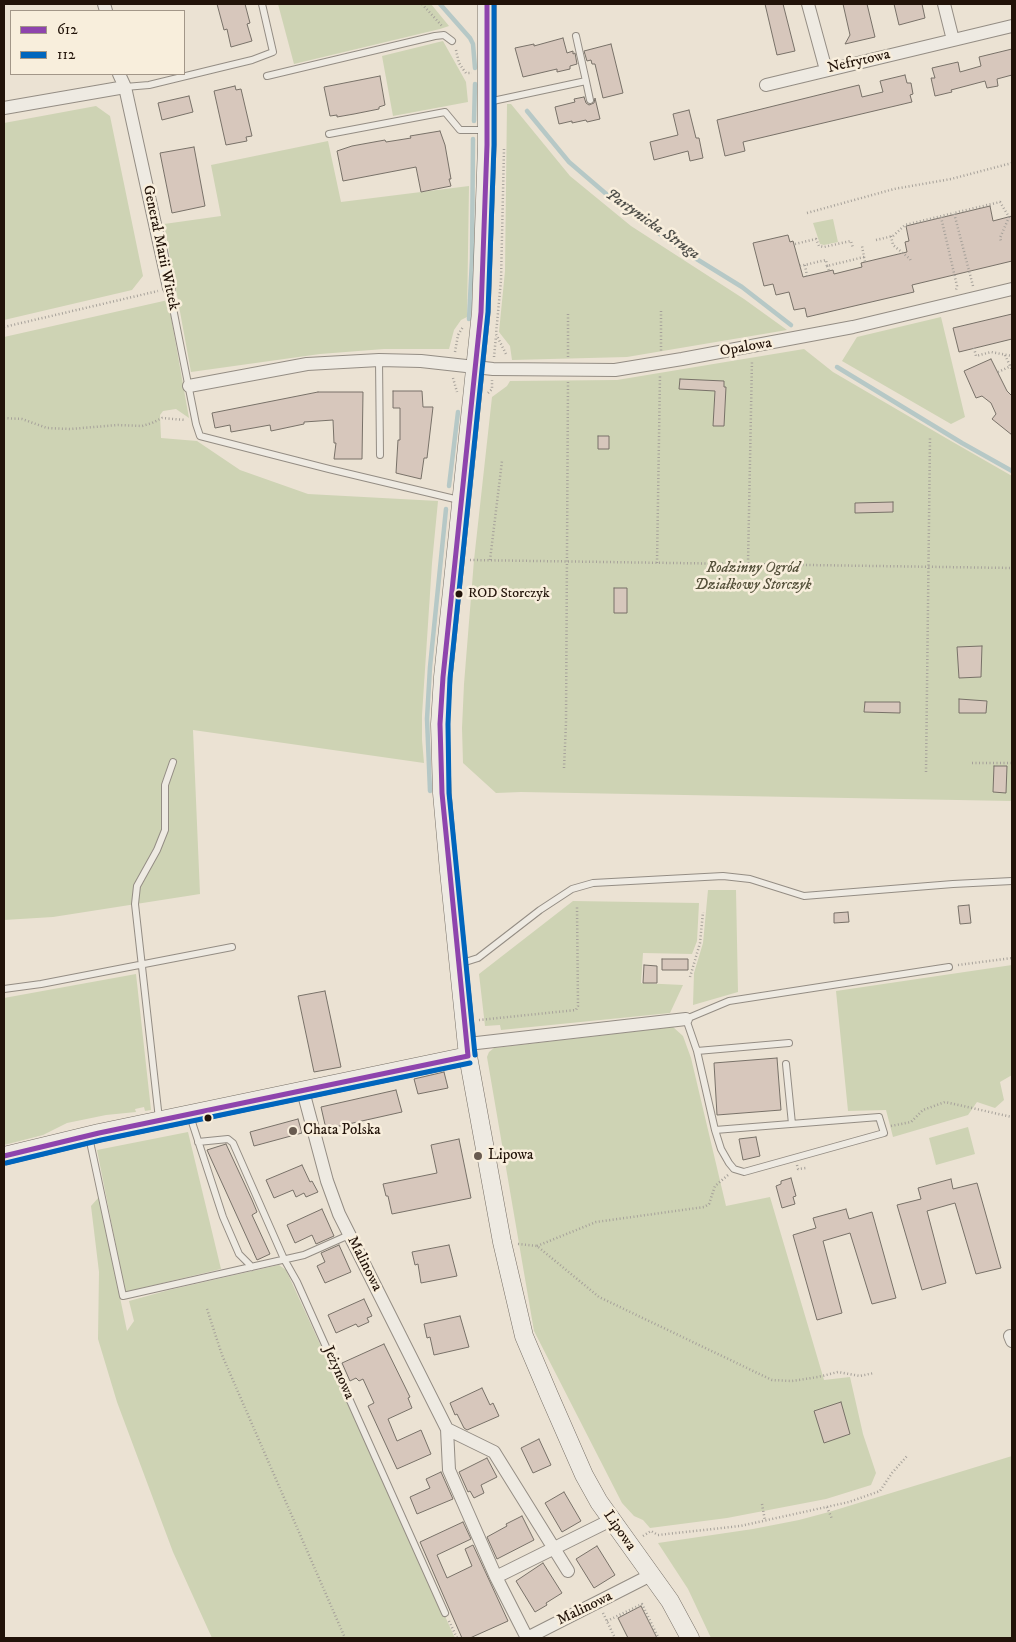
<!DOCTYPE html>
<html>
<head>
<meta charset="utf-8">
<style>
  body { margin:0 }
  #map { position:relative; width:1016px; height:1642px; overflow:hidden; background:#ebe2d3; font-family:"IM FELL DW Pica",serif }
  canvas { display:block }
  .frame { position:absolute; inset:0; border:5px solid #221309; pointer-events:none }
  .legend { position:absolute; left:10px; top:10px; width:175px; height:65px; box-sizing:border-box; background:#f8eedc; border:1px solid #a29688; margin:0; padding:6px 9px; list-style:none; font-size:15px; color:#221309 }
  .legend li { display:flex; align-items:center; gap:10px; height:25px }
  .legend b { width:25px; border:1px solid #a29688 }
</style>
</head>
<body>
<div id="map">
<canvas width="1016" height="1642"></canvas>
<div class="frame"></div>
<ul class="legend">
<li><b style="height:6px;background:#8e44ad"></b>612</li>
<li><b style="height:6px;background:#0065bd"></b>112</li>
</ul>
</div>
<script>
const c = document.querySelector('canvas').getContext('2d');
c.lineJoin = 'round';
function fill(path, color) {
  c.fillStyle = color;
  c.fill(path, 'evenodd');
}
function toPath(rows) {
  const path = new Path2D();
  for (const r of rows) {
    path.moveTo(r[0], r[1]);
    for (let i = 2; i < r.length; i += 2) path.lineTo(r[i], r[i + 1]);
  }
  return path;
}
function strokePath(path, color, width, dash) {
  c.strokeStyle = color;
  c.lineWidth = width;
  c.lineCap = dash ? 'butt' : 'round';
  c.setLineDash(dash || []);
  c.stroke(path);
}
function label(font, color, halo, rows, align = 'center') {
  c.font = font + ' "IM FELL DW Pica",serif';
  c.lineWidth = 5;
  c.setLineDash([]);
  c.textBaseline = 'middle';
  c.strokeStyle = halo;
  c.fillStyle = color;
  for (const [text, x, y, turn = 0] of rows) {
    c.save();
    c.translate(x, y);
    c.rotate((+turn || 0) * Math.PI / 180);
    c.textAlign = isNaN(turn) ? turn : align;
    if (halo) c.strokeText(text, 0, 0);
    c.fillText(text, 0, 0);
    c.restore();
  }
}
fill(toPath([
  [278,4,431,4,449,26,440,29,294,64],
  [443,41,466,82,468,102,393,116,382,56],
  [507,104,511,104,570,176,631,226,744,299,787,330,627,357,512,360,510,346,499,332,505,271],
  [96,106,110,116,143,276,132,290,4,320,4,123],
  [328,141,341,202,469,186,467,317,461,320,454,330,449,349,384,349,320,354,191,372,164,224,221,216,211,165],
  [833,219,838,242,824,245,820,244,813,223],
  [168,300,189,418,176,409,163,411,160,415,161,438,197,441,240,470,308,494,438,501,432,563,422,715,422,740,424,763,193,730,200,894,53,917,4,920,4,337],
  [941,317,965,417,951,424,842,361,857,337],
  [804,349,833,372,951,441,1012,476,1012,801,521,792,496,793,463,763,462,728,464,684,474,560,492,397,507,386,510,381,617,380],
  [708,890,736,890,738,992,693,1005,694,973,703,943],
  [573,901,699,903,697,941,692,954,643,953,641,983,683,985,670,1013,501,1030,500,1025,485,1026,479,974],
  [1012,965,1012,1075,1000,1082,1004,1100,995,1108,977,1102,968,1115,893,1137,886,1110,848,1111,836,991],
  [136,974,151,1110,145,1111,144,1107,135,1109,136,1112,106,1115,67,1123,43,1135,4,1145,4,998],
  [673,1027,683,1036,691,1058,726,1206,770,1197,824,1380,850,1377,863,1434,876,1473,871,1485,826,1499,727,1518,650,1528,643,1520,634,1516,622,1503,534,1331,487,1057,489,1052,494,1048],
  [968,1127,975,1154,936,1165,929,1138],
  [188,1132,221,1269,125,1292,97,1150],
  [99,1197,127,1331,134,1321,129,1301,169,1290,279,1265,286,1270,455,1638,212,1638,173,1552,117,1402,98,1339,99,1272,91,1206],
  [1012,1456,1012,1638,711,1638,688,1589,658,1543,753,1529,799,1520,829,1512]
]), '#ced3b4');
strokePath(toPath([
  [440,4,470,38,473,44,475,68],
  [527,111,569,162,618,204,682,250,742,287,791,325],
  [474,121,475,84],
  [469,319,472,259,473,139],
  [837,367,962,443,1012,471],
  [449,486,458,412],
  [430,791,427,719,430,667,446,509]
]), '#b6c8c6', 4.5);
const building = toPath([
  [217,4,245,4,250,23,247,24,252,41,231,47,227,29,224,30,217,4],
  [765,4,783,4,795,51,777,55,765,4],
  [843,4,867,4,875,37,845,44,850,35,843,4],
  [894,4,922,4,925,18,899,25,894,4],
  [563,38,567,53,573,51,573,54,575,53,577,64,570,66,570,69,557,72,557,69,523,77,515,48,534,44,534,46,563,38],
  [611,44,623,93,603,98,595,64,592,64,591,60,587,61,584,51,611,44],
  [1012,49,1012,75,997,79,998,86,987,88,985,81,951,90,952,92,935,96,931,78,935,78,932,68,958,62,960,72,981,66,979,57,1012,49],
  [905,75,907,83,911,83,913,94,910,95,912,102,743,142,745,151,725,156,717,120,859,85,862,97,883,92,880,81,905,75],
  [380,76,385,105,379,107,379,109,354,114,337,117,337,115,330,116,324,87,380,76],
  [235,86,236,90,241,89,252,136,246,137,247,141,226,145,214,91,235,86],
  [189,96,193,112,162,120,158,103,189,96],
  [584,97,586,103,589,105,594,103,595,98,600,119,587,122,586,120,572,123,572,121,559,124,555,107,575,102,574,99,584,97],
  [689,110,696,138,699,138,703,158,690,161,688,151,654,160,650,142,678,135,673,114,689,110],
  [440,131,445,145,451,179,449,179,451,186,421,192,416,167,343,181,337,151,352,146,385,140,386,142,411,138,410,136,440,131],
  [194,147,205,206,172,213,160,153,194,147],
  [990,206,993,221,1012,216,1012,261,912,285,914,292,807,317,805,308,794,310,789,292,776,295,773,284,764,286,753,243,788,235,790,242,793,241,803,277,833,270,834,274,862,267,861,263,907,252,905,242,909,241,906,226,990,206],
  [1012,314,1012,339,959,352,953,328,1012,314],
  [991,359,1007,391,1012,396,1012,435,992,419,996,414,991,403,982,396,976,398,964,371,991,359],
  [680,379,724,381,724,387,726,387,724,426,713,426,715,391,679,389,680,379],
  [393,391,422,391,423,407,433,407,427,458,424,458,421,479,396,473,398,440,400,440,400,408,393,408,393,391],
  [318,392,363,392,362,459,334,459,336,443,334,443,333,420,304,422,304,424,271,431,270,425,231,432,230,425,215,428,212,413,318,392],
  [598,436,609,436,609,449,598,449,598,436],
  [893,502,893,512,855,513,855,503,893,502],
  [614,588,627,588,627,613,614,613,614,588],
  [982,646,981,677,959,678,957,647,982,646],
  [959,699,987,701,986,713,959,713,959,699],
  [865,702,900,702,900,713,864,712,865,702],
  [994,766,1007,766,1006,793,993,792,994,766],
  [969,905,971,923,960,924,958,906,969,905],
  [848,912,849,922,834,923,834,913,848,912],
  [662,959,688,959,688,970,662,970,662,959],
  [644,965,657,966,657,983,643,983,644,965],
  [325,991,341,1067,314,1072,298,996,325,991],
  [777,1058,781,1110,717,1115,714,1063,777,1058],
  [444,1072,448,1088,418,1094,414,1079,444,1072],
  [396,1090,402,1112,326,1129,321,1107,396,1090],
  [298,1119,302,1133,254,1146,250,1132,298,1119],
  [756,1137,760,1156,743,1160,739,1139,756,1137],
  [459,1139,471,1198,392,1214,388,1196,386,1196,383,1184,437,1173,431,1145,459,1139],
  [226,1144,252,1200,257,1212,252,1215,270,1254,257,1260,207,1150,226,1144],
  [302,1165,310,1182,312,1181,318,1192,306,1197,304,1193,296,1197,293,1190,274,1198,266,1180,302,1165],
  [791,1178,796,1196,793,1197,795,1204,782,1208,776,1186,781,1184,781,1181,791,1178],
  [951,1179,953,1189,977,1183,1001,1268,976,1274,955,1203,927,1211,946,1283,922,1290,897,1205,921,1199,918,1188,951,1179],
  [322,1209,334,1236,316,1244,312,1235,295,1243,287,1225,322,1209],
  [846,1209,849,1219,872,1212,896,1298,872,1304,850,1233,823,1241,842,1313,817,1320,793,1235,816,1228,813,1218,846,1209],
  [339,1245,351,1272,325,1283,317,1266,325,1262,321,1253,339,1245],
  [449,1245,457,1276,421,1283,418,1264,415,1265,412,1252,449,1245],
  [364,1299,372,1316,367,1318,369,1322,358,1327,356,1324,336,1333,328,1315,364,1299],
  [460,1316,469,1347,434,1355,430,1337,427,1338,424,1324,460,1316],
  [384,1344,410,1397,408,1398,412,1408,388,1419,397,1441,421,1430,431,1454,397,1469,368,1406,374,1403,363,1379,359,1381,356,1378,350,1381,342,1363,384,1344],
  [482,1388,490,1405,493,1403,499,1416,467,1430,464,1428,457,1414,455,1415,450,1403,482,1388],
  [841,1402,850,1434,824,1443,814,1411,841,1402],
  [539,1439,551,1465,533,1473,521,1448,539,1439],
  [487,1458,497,1477,481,1485,484,1493,474,1498,470,1491,468,1492,459,1472,487,1458],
  [441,1472,453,1499,417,1514,410,1497,430,1488,426,1479,441,1472],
  [564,1492,581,1521,562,1532,545,1503,564,1492],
  [522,1516,534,1540,497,1559,487,1537,507,1526,506,1524,522,1516],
  [463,1522,471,1539,437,1555,447,1578,472,1566,465,1549,473,1545,508,1621,470,1638,462,1638,420,1542,463,1522],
  [597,1546,615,1575,594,1588,576,1559,597,1546],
  [543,1563,562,1593,546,1603,547,1605,535,1612,516,1581,543,1563],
  [641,1606,657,1638,628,1638,618,1618,641,1606]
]);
fill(building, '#d7c7bc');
strokePath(building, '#787168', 1);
const lane = toPath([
  [267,76,435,36,444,35,452,41],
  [586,81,590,100],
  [125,87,149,85,223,67,252,60,273,52,262,4],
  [488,102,586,81,576,36],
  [329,134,445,112,460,130,485,130],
  [169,288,196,424,200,436,329,469,459,500],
  [379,360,380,455],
  [459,964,478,958,540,910,572,889,593,883,723,876,750,879,804,896,953,884,1012,881],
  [4,989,41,984,232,947],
  [697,1051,789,1043],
  [786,1064,792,1124],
  [190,1116,223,1217,239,1254,252,1267],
  [879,1117,884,1133,744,1172,734,1169,729,1163,721,1149,715,1130,879,1117],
  [159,1119,135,904,137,886,157,850,165,830,165,785,173,762],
  [715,1130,697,1051,686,1019,729,1001,949,967],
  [89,1137,123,1296,304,1255,349,1235],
  [198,1142,228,1139,233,1143,284,1259,297,1282,445,1613]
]);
const street = toPath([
  [104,4,106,11],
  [808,4,826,70],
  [944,4,953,40],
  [119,74,125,87,169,288],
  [766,85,1012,26],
  [4,108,125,87],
  [189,386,307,364,379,360,421,361,493,369,615,370,682,359,853,327,1012,289],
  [468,1044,686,1019],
  [303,1091,327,1181,339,1214,447,1429,449,1470,496,1577,527,1638,651,1575],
  [1010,1336,1012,1341],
  [447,1429,494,1452,568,1571],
  [496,1577,611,1520]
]);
const secondary = toPath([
  [487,4,487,145,481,312,443,677,440,724,442,793,449,871,468,1056,502,1242,524,1336,549,1395,584,1475,599,1502,670,1601,690,1638],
  [4,1156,99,1133,468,1056]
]);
strokePath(lane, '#948d84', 8);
strokePath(street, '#948d84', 14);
strokePath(secondary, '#787168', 19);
strokePath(toPath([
  [422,4,442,26],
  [456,50,459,63,463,69,466,73,472,73],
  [504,149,501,280,496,334,507,356],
  [807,213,894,189,951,179,1012,163],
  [941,217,957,286,956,290],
  [891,236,893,245,910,259,911,262],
  [876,240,893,236,905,225,954,213],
  [795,244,816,239,819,246,824,247,851,241,853,248],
  [864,257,865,262],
  [805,265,807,276],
  [800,266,826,260,827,266,864,257,862,246],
  [827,266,829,271],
  [973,286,954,213,1000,202,1009,217,1000,238,1001,241],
  [661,311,661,351],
  [568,314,568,357],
  [4,327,158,291],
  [974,348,976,356,991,352,1012,356],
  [455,352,458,335,463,327],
  [1005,355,1012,370],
  [494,357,496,336],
  [998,372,1011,366],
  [453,378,457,392],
  [488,393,492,389,492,380],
  [4,418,22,419,47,428,70,429,118,425,142,426,152,423,162,418,185,420],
  [470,560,1012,568],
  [490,560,502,461],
  [657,563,660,375],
  [748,563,752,360],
  [972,763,1012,763],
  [564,768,566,723,568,382],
  [926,772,930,438],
  [958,965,1012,958],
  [690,977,700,943,703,912],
  [479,1020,576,1010,578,1006,577,905],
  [891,1126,911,1122,923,1110,945,1102,1012,1117],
  [797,1165,798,1169,806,1168],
  [518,1244,537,1246,599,1297,772,1380,792,1381,818,1377,838,1372,860,1376,874,1373],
  [537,1246,596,1222,704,1207,709,1204,715,1186,728,1175],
  [207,1309,222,1355,345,1638],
  [762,1504,765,1521],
  [827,1507,832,1519],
  [643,1536,651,1531,658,1535,740,1526,849,1502,880,1491,892,1473,907,1456],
  [603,1613,615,1638],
  [449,1621,457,1638],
  [607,1621,642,1604,658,1637,656,1637]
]), '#a6a19a', 2.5, [1, 2.5]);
strokePath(lane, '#eeeae2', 6);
strokePath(street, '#eeeae2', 12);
strokePath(secondary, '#eeeae2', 18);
strokePath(toPath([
  [468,1056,442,793,440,724,443,677,481,312,487,145,487,4],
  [4,1156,99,1133,468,1056]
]), '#8e44ad', 5);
strokePath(toPath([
  [475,1055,449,793,448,724,450,678,488,312,494,145,494,4],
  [6,1163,101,1140,470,1063]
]), '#0065bd', 5);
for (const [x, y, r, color] of [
  [459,594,4.5,"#221309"],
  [208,1118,4.5,"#221309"],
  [293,1131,5,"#685b50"],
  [478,1156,5,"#685b50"]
]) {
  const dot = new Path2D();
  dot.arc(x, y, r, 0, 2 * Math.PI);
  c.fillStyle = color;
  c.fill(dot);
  strokePath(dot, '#f8eedc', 2);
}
label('14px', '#221309', '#f8eedc', [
  ["ROD Storczyk",468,594]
], 'left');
label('15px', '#221309', '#f8eedc', [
  ["Nefrytowa",859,62,-13],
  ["Generał Marii Wittek",160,248,78],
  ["Opalowa",746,348,-10],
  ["Malinowa",364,1264,63],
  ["Jeżynowa",338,1373,66],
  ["Lipowa",619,1531,55],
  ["Malinowa",585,1609,-26]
]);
label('italic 15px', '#56523c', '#f8eedc', [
  ["Rodzinny Ogród",753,569],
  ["Działkowy Storczyk",753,586]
]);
label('15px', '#221309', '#f8eedc', [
  ["Chata Polska",303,1131],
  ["Lipowa",488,1156]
], 'left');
label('italic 16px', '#4e4e49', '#f8eedc', [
  ["Partynicka Struga",652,225,35]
]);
</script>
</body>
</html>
